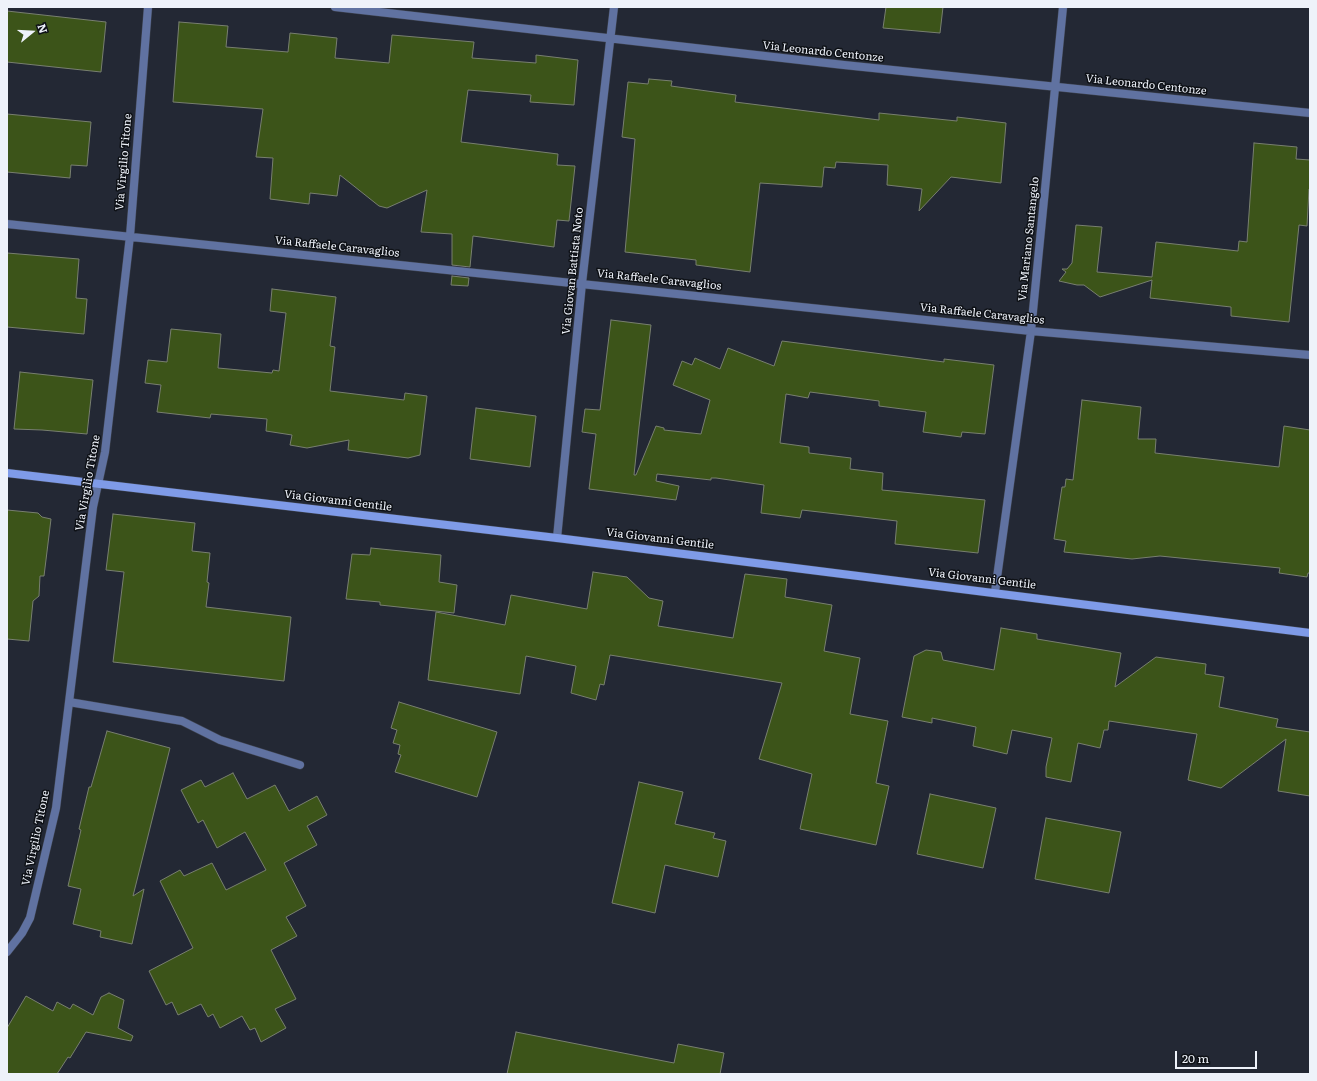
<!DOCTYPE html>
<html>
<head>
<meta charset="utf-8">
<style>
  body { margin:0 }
  #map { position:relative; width:1317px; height:1081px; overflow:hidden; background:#232834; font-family:Literata,serif }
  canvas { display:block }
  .frame { position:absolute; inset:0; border:8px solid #eef2fa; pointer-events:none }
  .north { position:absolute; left:12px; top:12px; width:40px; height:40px; -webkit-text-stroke:3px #0e1116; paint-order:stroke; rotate:72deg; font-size:11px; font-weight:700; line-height:16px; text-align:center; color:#eef2fa }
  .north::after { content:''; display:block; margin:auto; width:14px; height:18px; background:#eef2fa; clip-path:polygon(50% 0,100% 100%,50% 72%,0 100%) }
  .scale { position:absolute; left:1175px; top:1051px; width:82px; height:18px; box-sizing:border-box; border:2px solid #eef2fa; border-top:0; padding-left:5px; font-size:12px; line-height:14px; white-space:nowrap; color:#eef2fa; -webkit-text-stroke:3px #0e1116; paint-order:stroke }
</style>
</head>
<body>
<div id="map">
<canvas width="1317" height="1081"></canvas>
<div class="frame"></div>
<div class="north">N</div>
<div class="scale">20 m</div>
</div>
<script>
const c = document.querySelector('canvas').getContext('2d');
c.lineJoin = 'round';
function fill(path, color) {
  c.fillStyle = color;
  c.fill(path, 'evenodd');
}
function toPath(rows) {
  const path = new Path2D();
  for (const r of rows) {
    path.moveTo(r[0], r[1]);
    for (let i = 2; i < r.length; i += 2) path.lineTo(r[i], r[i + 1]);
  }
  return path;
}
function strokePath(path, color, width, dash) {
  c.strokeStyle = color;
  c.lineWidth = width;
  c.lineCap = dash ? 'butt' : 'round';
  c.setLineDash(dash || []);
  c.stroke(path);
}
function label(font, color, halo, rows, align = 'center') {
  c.font = font + ' Literata,serif';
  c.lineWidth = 3;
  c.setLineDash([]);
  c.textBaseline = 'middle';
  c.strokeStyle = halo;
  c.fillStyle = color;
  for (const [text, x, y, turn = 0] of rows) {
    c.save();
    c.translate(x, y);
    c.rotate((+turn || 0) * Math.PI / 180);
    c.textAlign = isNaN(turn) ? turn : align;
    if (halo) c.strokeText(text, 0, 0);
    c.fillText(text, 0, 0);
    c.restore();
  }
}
const building = toPath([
  [886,7,943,7,940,33,883,28,886,7],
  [7,11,106,22,101,72,7,62,7,11],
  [179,22,228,26,226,47,288,52,290,33,337,38,335,58,389,63,392,35,474,42,472,58,536,63,536,55,578,60,574,105,530,102,531,95,468,90,461,142,558,154,557,165,575,166,569,221,557,220,554,247,473,236,470,267,452,265,452,234,421,232,427,190,387,208,379,206,340,175,337,196,310,193,309,204,270,199,273,158,256,157,263,109,173,102,179,22],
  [649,79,672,81,671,86,736,95,735,102,879,120,879,113,957,121,957,117,1006,123,1001,183,951,177,919,211,922,189,887,185,888,165,836,162,835,168,824,167,822,187,760,183,750,272,696,265,696,260,625,252,635,139,622,137,628,82,648,84,649,79],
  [7,114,91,122,87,166,71,165,70,178,7,172,7,114],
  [1254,143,1297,147,1296,159,1310,160,1310,189,1309,189,1307,226,1299,225,1289,322,1231,316,1231,307,1150,298,1152,280,1100,297,1084,285,1077,285,1059,281,1066,272,1062,269,1067,269,1072,263,1076,225,1102,227,1097,272,1152,277,1156,242,1238,251,1239,241,1247,242,1254,143],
  [7,253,79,259,76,298,87,299,84,334,7,327,7,253],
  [452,276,469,278,468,286,451,285,452,276],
  [272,289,336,297,330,346,335,347,330,391,404,400,405,393,427,396,420,455,408,458,348,450,349,440,307,448,290,445,292,435,266,431,267,419,211,414,210,418,157,412,161,385,145,383,148,360,167,362,171,329,221,334,218,368,272,373,273,370,279,371,286,313,270,311,272,289],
  [611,320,651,325,639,427,634,475,636,475,656,426,664,428,664,430,701,434,710,400,673,385,682,361,692,365,695,358,720,369,728,348,774,366,782,341,944,362,944,359,994,365,985,434,962,432,961,437,923,432,926,412,879,406,879,401,810,392,808,398,786,394,780,443,809,447,809,453,851,458,850,469,883,473,882,490,985,500,978,553,895,544,897,521,802,510,800,518,761,513,764,485,716,478,711,478,711,480,657,474,656,481,679,486,676,500,589,489,596,434,582,432,585,409,600,410,611,320],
  [20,372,93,380,87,434,42,430,14,429,20,372],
  [1082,400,1141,407,1138,439,1156,439,1155,453,1279,467,1284,426,1310,430,1310,573,1308,573,1307,577,1279,573,1280,568,1160,556,1132,559,1064,552,1066,541,1054,539,1062,487,1065,487,1066,479,1073,480,1082,400],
  [476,408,536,416,530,467,470,459,476,408],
  [7,510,38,513,42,517,51,519,44,576,40,576,39,596,33,601,29,641,7,639,7,510],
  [113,514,195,523,192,551,210,553,207,582,209,583,206,607,291,617,284,681,113,662,124,572,106,570,113,514],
  [371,548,441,555,439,582,457,585,454,613,380,605,380,602,346,599,352,554,370,555,371,548],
  [593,572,627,577,649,598,663,601,658,626,733,638,745,574,787,579,785,597,832,605,824,651,860,658,850,714,888,721,876,783,889,786,876,845,800,829,812,774,759,759,782,683,610,655,604,685,600,684,596,700,571,693,576,666,526,656,520,694,428,680,436,612,505,625,511,595,587,609,593,572],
  [1001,628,1037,634,1037,639,1121,653,1115,687,1156,657,1206,664,1205,674,1224,677,1219,707,1278,719,1276,727,1310,732,1310,796,1278,791,1286,739,1221,788,1188,780,1197,734,1109,721,1108,730,1104,730,1100,748,1078,743,1071,782,1046,777,1046,767,1052,738,1012,730,1007,754,973,746,976,727,932,718,932,723,902,717,914,656,926,650,941,652,943,660,994,670,1001,628],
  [399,702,497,732,477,797,395,772,401,755,398,754,400,745,393,743,397,730,391,728,399,702],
  [107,731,170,748,133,896,144,889,132,944,100,937,101,931,73,924,81,889,68,886,81,830,79,829,89,787,91,787,107,731],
  [233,773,247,799,275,785,289,811,317,796,327,815,307,826,317,845,284,863,306,906,286,917,297,936,271,950,296,999,275,1009,286,1028,261,1042,255,1028,250,1030,242,1016,220,1028,213,1014,208,1017,201,1004,178,1015,172,1002,166,1005,149,971,193,948,160,881,180,870,184,876,212,863,226,890,266,870,245,832,217,848,203,820,198,823,181,790,201,780,205,787,233,773],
  [639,782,683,792,675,824,715,833,713,838,726,841,718,877,665,865,655,913,612,903,639,782],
  [930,794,996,808,983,868,917,854,930,794],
  [1046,818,1121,832,1109,893,1035,879,1046,818],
  [109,993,124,1000,118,1028,133,1036,131,1041,86,1032,70,1058,68,1057,57,1074,7,1074,7,1028,26,996,53,1011,57,1002,70,1009,73,1004,93,1015,101,997,109,993],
  [516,1032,674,1063,678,1044,724,1053,720,1074,507,1074,516,1032]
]);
fill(building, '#3c5419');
strokePath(building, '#787f70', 1);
const street = toPath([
  [335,7,844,65,1310,113],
  [7,224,1031,331,1310,355],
  [557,538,582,283,614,7],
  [995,592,1031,331,1063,7],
  [69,702,182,721,220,740,300,765],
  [7,952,22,933,30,918,56,808,93,507,105,452,130,236,148,7]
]);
const secondary = toPath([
  [7,473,557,538,1310,633]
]);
strokePath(street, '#3f4450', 9);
strokePath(secondary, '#3f4450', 9);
strokePath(street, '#6072a1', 8);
strokePath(secondary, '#7f9be8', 8);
label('11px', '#eef2fa', '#0e1116', [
  ["Via Leonardo Centonze",823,52,6],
  ["Via Leonardo Centonze",1146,85,6],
  ["Via Virgilio Titone",124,162,-85],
  ["Via Mariano Santangelo",1029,239,-84],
  ["Via Raffaele Caravaglios",337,247,6],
  ["Via Giovan Battista Noto",573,271,-84],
  ["Via Raffaele Caravaglios",659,280,6],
  ["Via Raffaele Caravaglios",982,314,6],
  ["Via Virgilio Titone",88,483,-80],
  ["Via Giovanni Gentile",338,501,7],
  ["Via Giovanni Gentile",660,539,7],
  ["Via Giovanni Gentile",982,579,7],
  ["Via Virgilio Titone",36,838,-78]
]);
</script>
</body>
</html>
